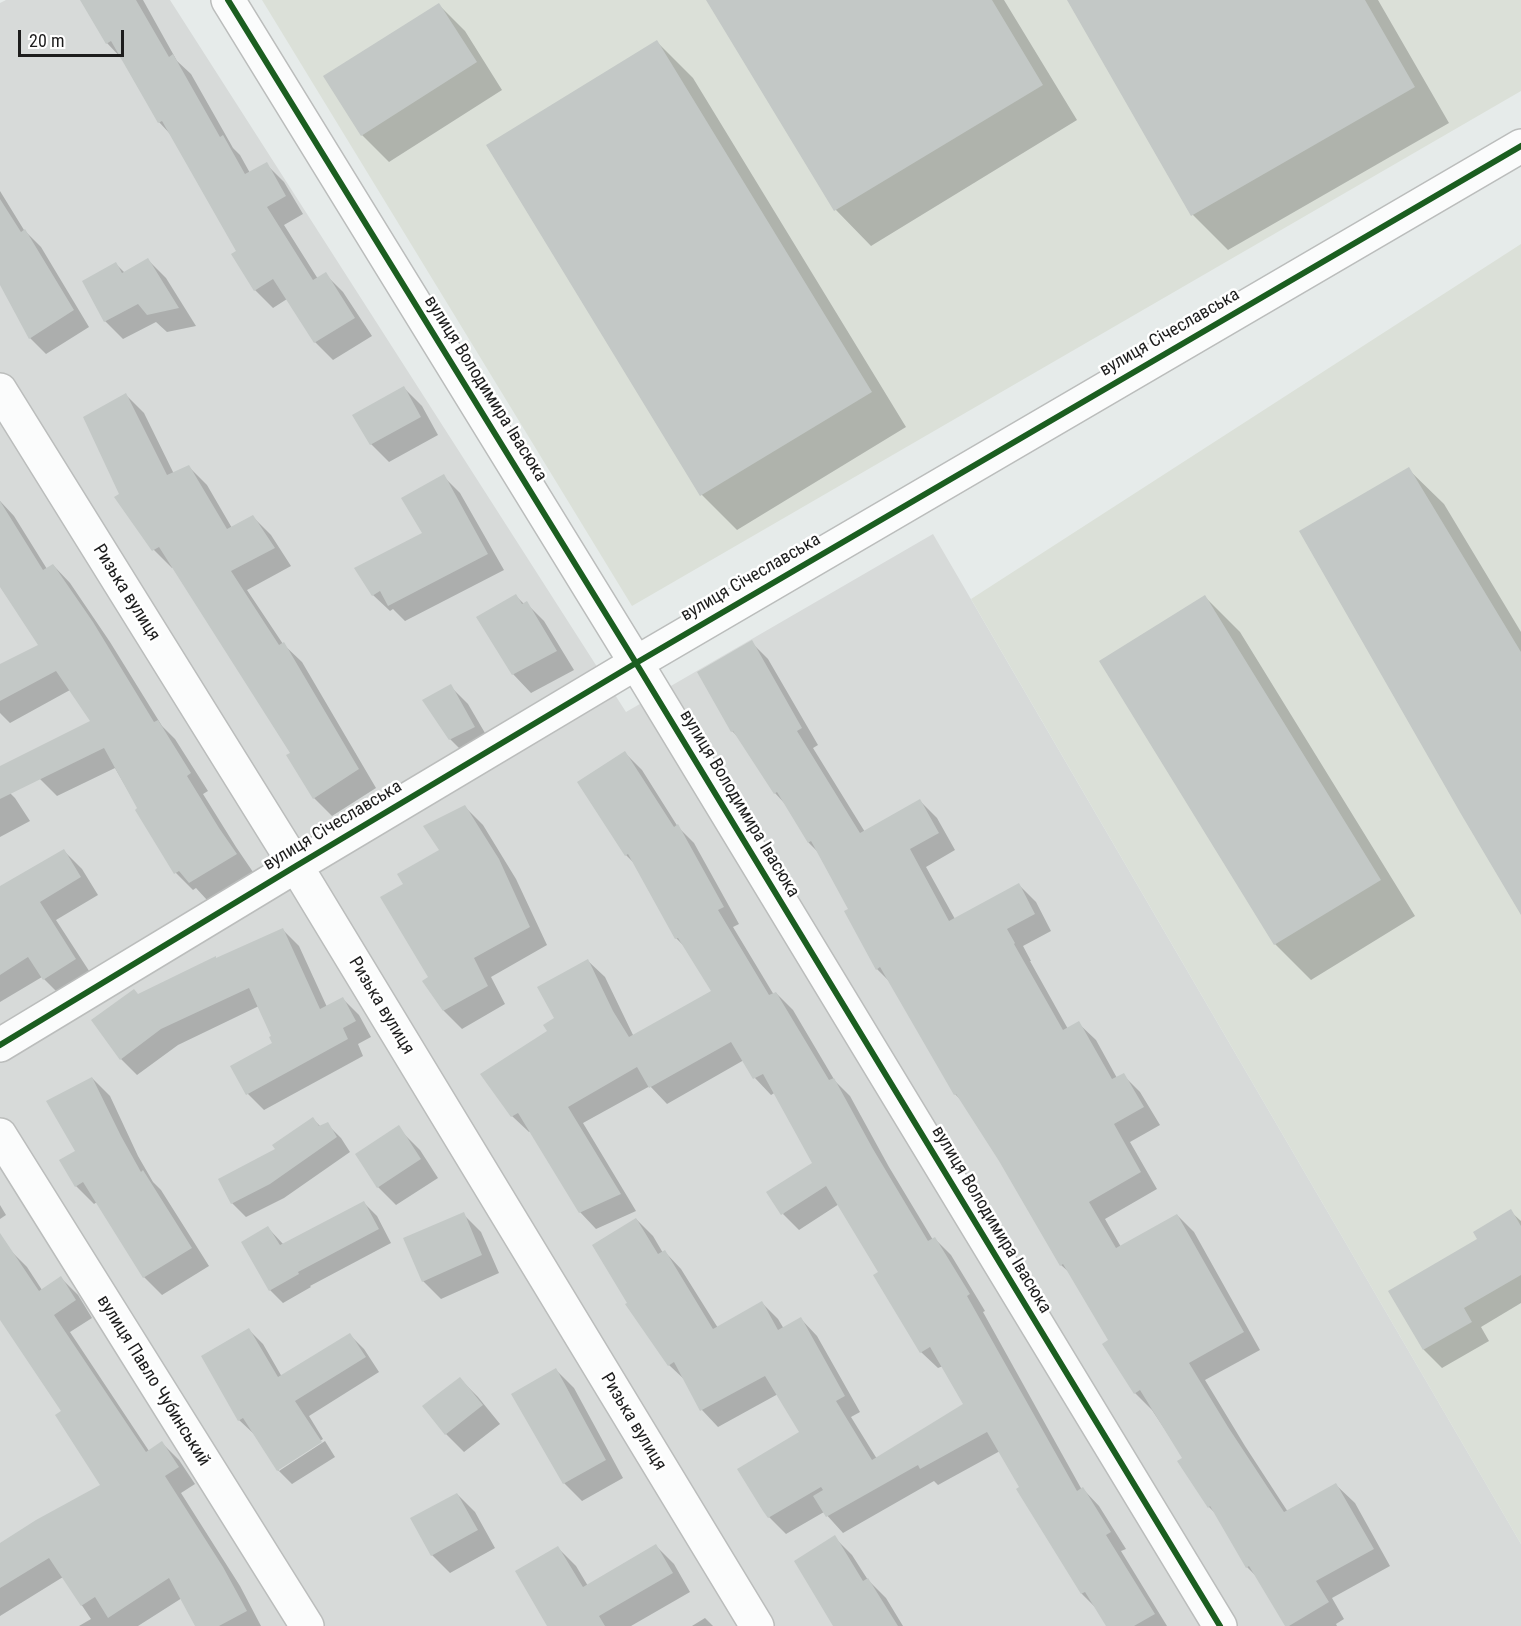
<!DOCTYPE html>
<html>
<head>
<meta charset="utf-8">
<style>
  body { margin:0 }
  #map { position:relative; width:1521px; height:1626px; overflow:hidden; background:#e6ebea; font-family:"Roboto Condensed",sans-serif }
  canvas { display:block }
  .scale { position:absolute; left:18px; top:30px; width:106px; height:27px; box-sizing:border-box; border:3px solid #1d1d1d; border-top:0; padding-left:8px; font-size:18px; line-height:21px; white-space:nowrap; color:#1d1d1d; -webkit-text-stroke:4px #fff; paint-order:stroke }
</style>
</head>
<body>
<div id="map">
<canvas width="1521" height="1626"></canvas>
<div class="scale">20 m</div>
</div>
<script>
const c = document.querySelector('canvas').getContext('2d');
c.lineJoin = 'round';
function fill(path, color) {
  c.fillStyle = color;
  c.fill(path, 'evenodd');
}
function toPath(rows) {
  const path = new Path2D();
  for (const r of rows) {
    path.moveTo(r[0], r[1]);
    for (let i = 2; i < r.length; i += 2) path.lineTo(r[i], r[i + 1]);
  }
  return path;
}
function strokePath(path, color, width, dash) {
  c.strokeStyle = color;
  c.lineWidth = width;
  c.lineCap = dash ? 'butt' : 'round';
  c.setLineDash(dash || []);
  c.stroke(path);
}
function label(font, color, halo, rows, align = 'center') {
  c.font = font + ' "Roboto Condensed",sans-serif';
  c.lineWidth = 5;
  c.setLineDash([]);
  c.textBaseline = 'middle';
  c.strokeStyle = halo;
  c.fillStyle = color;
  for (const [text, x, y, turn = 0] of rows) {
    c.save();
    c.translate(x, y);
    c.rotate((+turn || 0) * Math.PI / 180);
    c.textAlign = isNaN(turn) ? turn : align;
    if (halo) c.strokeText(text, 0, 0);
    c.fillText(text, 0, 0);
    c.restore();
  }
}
fill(toPath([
  [6,0,170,0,626,712,933,534,1521,1544,1521,1626,0,1626,0,3]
]), '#d7dad9');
fill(toPath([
  [262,0,1521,0,1521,91,632,606],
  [1521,244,1521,1544,971,599]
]), '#dbe0d8');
fill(toPath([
  [86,0,143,0,177,61,191,74,233,148,240,155,250,173,266,164,284,182,303,214,284,225,318,279,325,274,343,292,372,336,333,360,315,342,287,299,273,308,255,290,238,251,172,136,159,122,123,60,107,43],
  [708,0,1004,0,1077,120,871,246,836,210],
  [1069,0,1378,0,1449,123,1228,250,1193,215],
  [438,4,465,31,502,90,389,162,362,135],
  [657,42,693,78,906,427,737,530,702,495],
  [0,191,24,230,41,247,89,327,46,354,30,338,0,282],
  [148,260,166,278,196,326,167,332,156,322,123,339,105,321,116,264,125,273],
  [404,388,422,406,438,435,389,462,371,444],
  [126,395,144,413,174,474,189,467,207,485,232,528,253,517,271,535,291,566,247,590,283,644,302,662,376,788,332,816,314,798,292,753,174,567,172,568,154,550,121,494],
  [1408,469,1444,504,1521,632,1521,912],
  [443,476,460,493,504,570,405,621,393,609,390,611,373,595,424,534],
  [0,501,14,516,47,569,53,565,70,583,110,642,162,726,175,739,208,791,203,794,236,847,253,872,207,900,196,888,193,890,176,873,115,768,57,796,40,779,92,722,70,690,10,723,0,713,0,665,40,645,0,586],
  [516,596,524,604,526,603,544,621,574,670,531,693,513,674,478,618],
  [1205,597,1240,632,1415,916,1311,980,1275,944,1101,661],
  [751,642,768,659,818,745,813,748,865,832,920,801,937,818,955,850,926,867,955,919,1019,885,1036,902,1051,931,1023,946,1031,961,1030,961,1068,1029,1078,1023,1096,1040,1117,1078,1123,1075,1140,1092,1160,1125,1130,1142,1157,1189,1105,1219,1121,1247,1177,1215,1194,1232,1260,1350,1205,1380,1245,1446,1288,1512,1336,1485,1355,1503,1390,1566,1332,1598,1344,1619,1336,1624,1337,1626,1286,1626,1257,1577,1247,1567,1217,1515,1209,1507,1184,1458,1152,1410,1135,1393,1110,1341,1070,1273,1061,1265,1001,1160,962,1101,955,1094,892,984,877,969,850,910,819,853,809,843,787,806,775,793,740,739,732,731,699,673],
  [450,686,468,704,492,745,468,757,450,739],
  [625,753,642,770,678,827,694,843,739,924,733,927,774,995,776,993,793,1010,835,1081,850,1096,889,1167,933,1240,935,1239,951,1255,985,1311,983,1312,1082,1490,1083,1489,1099,1506,1126,1549,1121,1551,1167,1626,1107,1626,1097,1609,1082,1594,1000,1451,938,1485,934,1481,843,1533,824,1512,786,1534,769,1517,739,1470,801,1433,778,1394,718,1427,702,1410,686,1381,669,1365,629,1303,636,1219,653,1236,663,1253,665,1252,681,1269,718,1328,762,1303,778,1319,784,1329,801,1319,817,1336,860,1412,851,1417,877,1459,965,1405,943,1366,938,1368,921,1352,880,1272,839,1204,799,1230,783,1214,814,1163,776,1092,771,1095,755,1078,744,1060,667,1104,650,1086,583,1123,636,1211,596,1229,580,1212,531,1131,529,1132,512,1116,549,1031,588,961,605,977,634,1037,713,992,687,949,676,938,635,864,626,855],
  [0,783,15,798,30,821,0,837],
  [465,807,483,825,516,879,547,945,491,977,505,1004,462,1029,444,1011,424,981,430,977,405,884,441,851],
  [64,851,82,869,98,895,56,920,93,977,62,997,42,977,0,1002,0,888],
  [283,930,299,946,327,1007,343,999,359,1015,371,1037,358,1044,363,1056,264,1110,248,1094,232,1067,274,1043,273,1037,259,1006,178,1045,137,1075,121,1059,138,995],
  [92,1078,110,1096,138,1156,153,1182,161,1190,209,1266,162,1295,144,1277,97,1202,94,1204,76,1186,77,1152],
  [313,1119,321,1127,327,1124,341,1138,350,1152,284,1198,246,1217,232,1203,277,1149],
  [402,1132,420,1150,438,1178,396,1205,378,1187],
  [364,1203,377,1216,391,1243,310,1286,311,1287,283,1303,270,1290,268,1228,284,1245],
  [0,1205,6,1215,0,1219],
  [1510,1211,1521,1221,1521,1303,1481,1327,1489,1341,1442,1368,1424,1350,1390,1291,1479,1240],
  [463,1214,481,1232,499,1273,441,1299,423,1281],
  [10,1250,27,1267,42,1290,61,1278,78,1295,92,1318,70,1332,149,1451,162,1443,179,1460,195,1484,181,1493,240,1586,261,1626,197,1626,182,1598,138,1626,79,1626,91,1619,63,1577,0,1616,0,1544,102,1486,63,1412,0,1316,0,1257],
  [249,1330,263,1344,282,1377,350,1335,364,1349,379,1372,309,1416,323,1439,279,1467,279,1471,325,1441,335,1457,292,1484,278,1470,254,1434,239,1420],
  [556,1370,574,1388,623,1478,582,1501,564,1483],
  [460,1379,478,1397,500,1424,464,1452,446,1434,424,1407],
  [457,1494,475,1512,495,1548,450,1573,432,1555],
  [834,1537,852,1555,868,1580,886,1598,903,1626,843,1626],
  [656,1546,674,1564,690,1592,631,1626,549,1626,558,1548,576,1566,588,1586],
  [705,1618,713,1626,692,1626]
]), '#0003');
fill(toPath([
  [80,0,136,0,169,57,173,54,220,137,223,135,245,174,267,162,286,196,267,207,313,280,326,272,355,318,314,343,273,279,254,291,231,254,236,251,162,121,158,123,111,41,106,44],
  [706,0,992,0,1043,85,834,211],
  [1067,0,1365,0,1415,87,1191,216],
  [439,3,477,62,361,136,323,76],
  [657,40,872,392,700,496,486,145],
  [0,199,21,232,25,229,74,310,29,339,0,285],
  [148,258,179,308,147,315,138,304,104,322,82,281,116,262,122,273],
  [404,386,421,417,370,445,352,415],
  [126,393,167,475,189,465,227,529,253,515,275,548,231,571,279,645,284,642,359,769,313,799,286,755,290,753,159,547,152,551,114,497,119,494,83,417],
  [1409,467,1521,652,1521,915,1461,814,1299,531],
  [444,474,488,554,388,606,380,591,372,596,354,568,422,533,401,498],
  [0,501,43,570,53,564,93,622,154,722,158,720,191,773,187,776,219,828,237,854,189,883,179,871,174,874,135,810,137,808,104,748,0,799,0,766,90,721,56,671,0,701,0,664,38,645,0,587],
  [516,594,522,604,527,601,557,651,512,675,476,617],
  [1205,595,1381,880,1274,945,1099,661],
  [752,640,802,728,797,731,860,833,920,799,939,833,910,849,949,921,1019,883,1035,914,1007,929,1015,943,1014,944,1063,1030,1079,1021,1112,1079,1124,1073,1144,1107,1114,1124,1141,1172,1089,1202,1116,1248,1177,1214,1244,1332,1189,1363,1228,1427,1284,1512,1336,1483,1374,1549,1316,1581,1329,1602,1289,1626,1285,1626,1249,1566,1246,1568,1210,1506,1208,1508,1177,1461,1182,1458,1140,1390,1134,1394,1102,1344,1108,1340,1063,1264,1060,1266,999,1161,956,1094,954,1095,880,967,876,970,844,911,848,909,811,841,808,843,777,792,774,794,733,731,731,732,697,672],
  [451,684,475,727,449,740,422,700],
  [625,751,674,827,678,824,724,907,718,910,769,995,776,992,829,1080,834,1078,873,1149,928,1241,935,1237,970,1294,967,1296,1077,1491,1083,1487,1111,1532,1106,1535,1155,1614,1134,1626,1106,1626,1085,1592,1081,1594,1016,1489,1019,1487,987,1432,920,1469,918,1465,826,1517,813,1496,823,1490,821,1487,768,1518,763,1511,737,1469,799,1432,765,1376,700,1411,674,1362,668,1366,625,1304,627,1303,592,1245,636,1218,658,1254,665,1250,713,1329,762,1301,778,1330,801,1317,845,1396,836,1401,872,1460,963,1404,930,1347,920,1353,873,1275,878,1272,826,1186,781,1215,766,1192,812,1163,763,1074,753,1079,731,1042,649,1088,637,1067,568,1107,621,1194,579,1213,518,1113,511,1117,480,1074,547,1031,543,1025,554,1018,537,987,588,959,613,1011,629,1037,711,991,678,938,675,939,628,854,625,856,577,782],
  [465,805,499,859,530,927,474,958,488,986,443,1011,422,981,428,977,380,897,403,884,397,874,439,850,423,826],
  [64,849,81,877,40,902,76,959,43,980,28,957,0,975,0,886],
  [283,928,320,1009,343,997,356,1021,343,1028,348,1039,246,1095,230,1066,272,1043,269,1037,271,1036,249,988,161,1029,120,1060,91,1020,134,989,138,994,216,956,216,958],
  [92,1077,121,1136,141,1172,143,1170,192,1248,143,1278,83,1182,75,1187,59,1160,75,1151,46,1101],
  [313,1117,319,1126,328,1122,337,1137,270,1184,231,1204,218,1179,275,1149,272,1145],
  [399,1125,421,1159,377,1188,355,1154],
  [364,1201,379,1229,298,1272,299,1274,269,1291,241,1242,268,1226,280,1245],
  [1511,1209,1521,1226,1521,1275,1464,1308,1472,1322,1423,1350,1388,1291,1477,1239,1473,1232],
  [464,1212,482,1255,422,1282,403,1238],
  [0,1233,39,1291,61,1276,76,1300,54,1315,146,1452,162,1441,179,1467,165,1476,223,1567,247,1611,219,1626,195,1626,169,1578,108,1618,95,1597,81,1606,49,1558,0,1588,0,1543,36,1520,100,1485,55,1415,61,1411,0,1320],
  [249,1328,278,1377,350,1333,366,1357,295,1401,322,1442,277,1471,243,1418,238,1421,201,1356],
  [556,1368,606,1460,563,1484,511,1394],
  [460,1377,483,1405,445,1435,422,1406],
  [457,1493,478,1530,431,1556,410,1518],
  [835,1535,863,1581,868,1578,898,1626,833,1626,794,1561],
  [656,1544,673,1573,599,1616,605,1626,547,1626,515,1571,558,1546,583,1587]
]), '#c3c8c6');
const minor = toPath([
  [228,0,636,663,1220,1626],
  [0,390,296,866,757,1626],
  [0,1045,296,866,636,663,1521,146],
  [0,1135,307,1626]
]);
strokePath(minor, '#bbbdbc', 36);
strokePath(minor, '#fbfcfc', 33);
strokePath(toPath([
  [228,0,636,663,1220,1626],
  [0,1045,296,866,636,663,1521,146]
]), '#1b5e20', 6);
label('18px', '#1d1d1d', '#fff', [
  ["вулиця Січеславська",1170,333,-30],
  ["вулиця Володимира Івасюка",485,389,58],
  ["вулиця Січеславська",751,578,-30],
  ["Ризька вулиця",126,593,58],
  ["вулиця Володимира Івасюка",739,804,59],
  ["вулиця Січеславська",333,826,-31],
  ["Ризька вулиця",381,1006,59],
  ["вулиця Володимира Івасюка",991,1220,59],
  ["вулиця Павло Чубинський",153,1381,58],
  ["Ризька вулиця",633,1422,59]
]);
</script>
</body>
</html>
